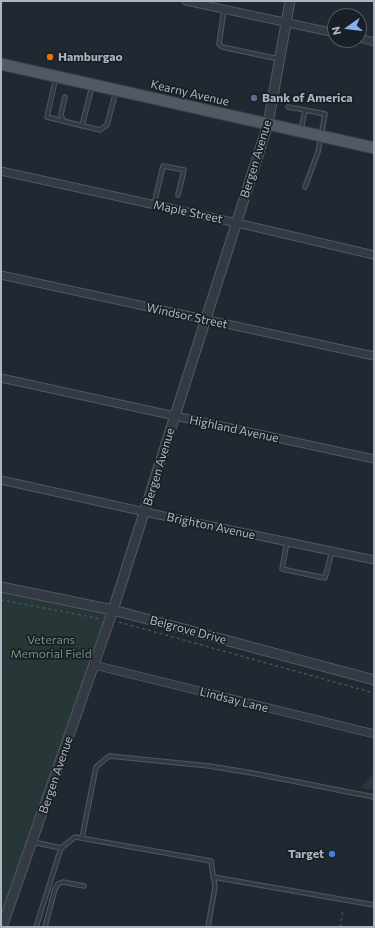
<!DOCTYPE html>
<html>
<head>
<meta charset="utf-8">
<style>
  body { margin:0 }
  #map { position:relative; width:375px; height:928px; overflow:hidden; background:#212832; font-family:Commissioner,sans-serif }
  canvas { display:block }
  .frame { position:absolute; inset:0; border:2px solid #aeb5c0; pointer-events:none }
  .north { position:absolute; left:327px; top:8px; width:40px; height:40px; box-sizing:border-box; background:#191f27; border:1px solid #555b64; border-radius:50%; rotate:256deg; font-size:11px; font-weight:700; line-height:16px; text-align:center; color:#aeb5c0 }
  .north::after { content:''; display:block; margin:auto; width:14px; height:18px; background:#89aeea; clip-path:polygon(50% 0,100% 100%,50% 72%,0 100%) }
</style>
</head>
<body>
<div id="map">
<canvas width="375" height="928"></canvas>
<div class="frame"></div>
<div class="north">N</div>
</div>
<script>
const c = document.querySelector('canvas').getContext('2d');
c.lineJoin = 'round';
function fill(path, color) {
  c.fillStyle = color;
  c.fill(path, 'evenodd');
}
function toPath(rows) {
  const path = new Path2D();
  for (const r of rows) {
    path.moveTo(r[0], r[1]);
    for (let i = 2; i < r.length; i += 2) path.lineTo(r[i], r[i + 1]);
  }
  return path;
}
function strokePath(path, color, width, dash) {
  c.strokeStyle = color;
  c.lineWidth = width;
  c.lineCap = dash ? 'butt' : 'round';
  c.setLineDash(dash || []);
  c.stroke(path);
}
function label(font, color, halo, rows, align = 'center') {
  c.font = font + ' Commissioner,sans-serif';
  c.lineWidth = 3.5;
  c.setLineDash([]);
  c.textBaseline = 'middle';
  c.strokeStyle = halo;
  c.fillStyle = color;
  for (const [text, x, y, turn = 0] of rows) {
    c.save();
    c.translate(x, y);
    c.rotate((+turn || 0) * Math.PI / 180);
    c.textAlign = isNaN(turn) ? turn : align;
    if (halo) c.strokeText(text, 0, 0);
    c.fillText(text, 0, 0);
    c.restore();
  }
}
fill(toPath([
  [1,586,116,610,1,927],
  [374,770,374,790,360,788,373,773]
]), '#273737');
const service = toPath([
  [224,9,219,44,222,47,279,59],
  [56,77,47,117,63,121],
  [65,97,61,114,63,121,100,130,107,125,116,91],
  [288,107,305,110,301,130],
  [305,110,325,114,318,152,305,187],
  [82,126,92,86],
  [154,204,163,166,184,170,178,195],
  [287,542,282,569,325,578,332,551],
  [82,838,96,767,109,756,209,766,252,773,374,797],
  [33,842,61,848],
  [213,877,374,905],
  [36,927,61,848,75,837,211,861,215,887,208,927],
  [45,927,55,889,58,884,63,882,84,886]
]);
const minor = toPath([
  [186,1,335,33],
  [359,38,374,42],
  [1,171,237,223,374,255],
  [1,275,374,356],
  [1,378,175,416,374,459],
  [1,480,145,512,374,560],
  [94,665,374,734]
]);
const tertiary = toPath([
  [1,587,113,610,374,680],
  [2,927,113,610,268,124,290,1]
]);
const primary = toPath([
  [1,64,374,148]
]);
strokePath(service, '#515861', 5.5);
strokePath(minor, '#515861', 9);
strokePath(tertiary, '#515861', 11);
strokePath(primary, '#3d434d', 13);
strokePath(toPath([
  [1,600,97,618,99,622],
  [119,622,374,693],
  [340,927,343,910]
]), '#445355', 1.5, [3, 3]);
strokePath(service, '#343a43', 3.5);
strokePath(minor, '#343a43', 7);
strokePath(tertiary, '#343a43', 9);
strokePath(primary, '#525963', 11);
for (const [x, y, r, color] of [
  [50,57,4,"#e8710a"],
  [254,98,4,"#5c6f8a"],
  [332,854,4,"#3f7fe0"]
]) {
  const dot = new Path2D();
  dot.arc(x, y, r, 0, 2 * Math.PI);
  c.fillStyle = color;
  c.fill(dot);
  strokePath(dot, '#191f27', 1.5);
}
label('bold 12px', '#aeb5c0', '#191f27', [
  ["Hamburgao",58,57],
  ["Bank of America",262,98],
  ["Target",324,854,"right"]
], 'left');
label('12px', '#aeb5c0', '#191f27', [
  ["Kearny Avenue",190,93,13],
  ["Bergen Avenue",256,159,-73],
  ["Maple Street",188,212,12],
  ["Windsor Street",187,316,12],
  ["Highland Avenue",234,429,12],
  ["Bergen Avenue",159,467,-73],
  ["Brighton Avenue",211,526,12],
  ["Belgrove Drive",188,630,15],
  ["Lindsay Lane",234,700,14],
  ["Bergen Avenue",56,775,-71]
]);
label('12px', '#709378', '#191f27', [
  ["Veterans",51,640],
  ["Memorial Field",51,654]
]);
</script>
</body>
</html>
